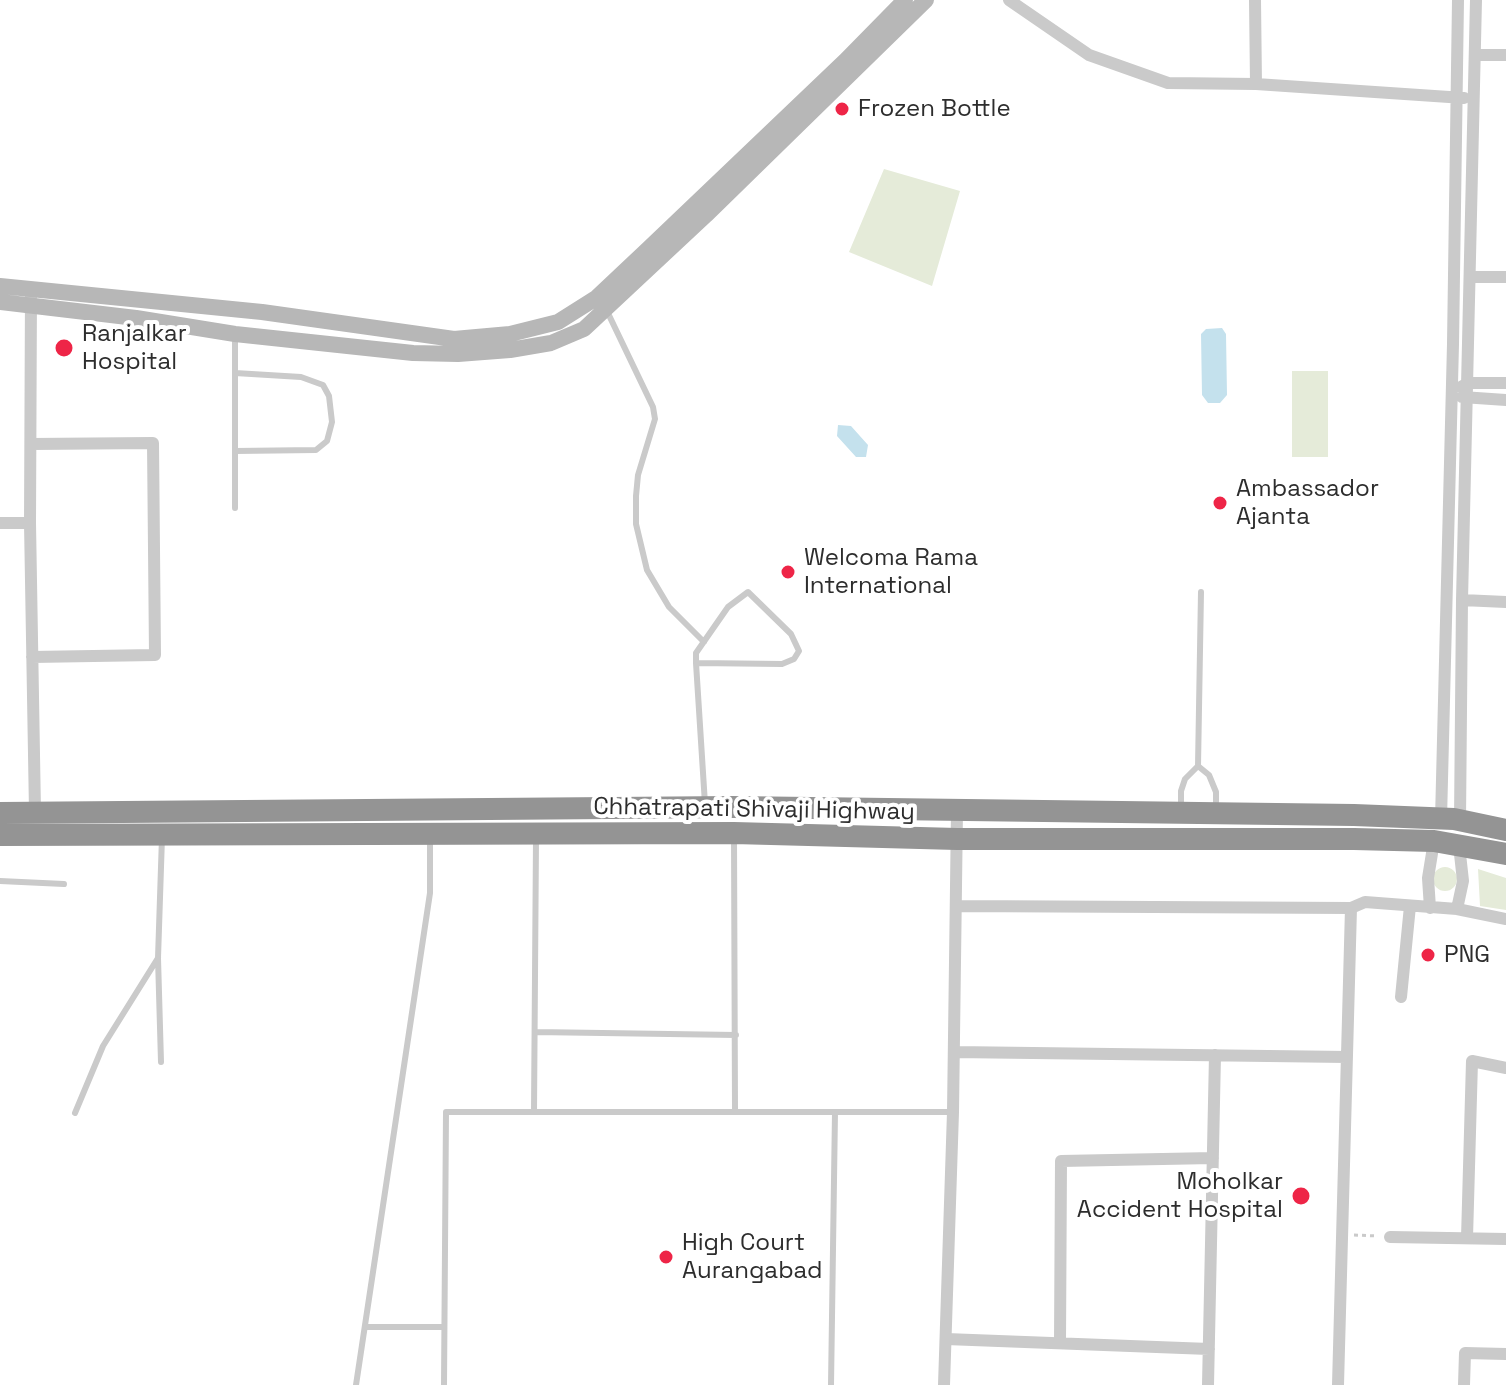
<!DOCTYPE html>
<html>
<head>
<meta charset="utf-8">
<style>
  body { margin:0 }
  canvas { display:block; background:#fff }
</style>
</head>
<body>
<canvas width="1506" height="1385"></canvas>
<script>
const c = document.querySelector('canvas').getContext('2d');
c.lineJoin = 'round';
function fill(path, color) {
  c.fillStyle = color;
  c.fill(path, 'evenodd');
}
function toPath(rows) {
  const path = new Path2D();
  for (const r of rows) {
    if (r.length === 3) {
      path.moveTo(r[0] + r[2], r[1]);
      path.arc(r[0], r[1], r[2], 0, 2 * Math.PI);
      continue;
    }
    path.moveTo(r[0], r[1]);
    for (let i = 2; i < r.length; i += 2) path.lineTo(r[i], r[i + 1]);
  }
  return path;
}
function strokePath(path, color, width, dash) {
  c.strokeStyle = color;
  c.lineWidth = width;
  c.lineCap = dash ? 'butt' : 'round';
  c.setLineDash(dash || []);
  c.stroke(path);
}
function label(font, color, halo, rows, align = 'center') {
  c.font = font + ' "Space Grotesk",sans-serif';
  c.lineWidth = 8;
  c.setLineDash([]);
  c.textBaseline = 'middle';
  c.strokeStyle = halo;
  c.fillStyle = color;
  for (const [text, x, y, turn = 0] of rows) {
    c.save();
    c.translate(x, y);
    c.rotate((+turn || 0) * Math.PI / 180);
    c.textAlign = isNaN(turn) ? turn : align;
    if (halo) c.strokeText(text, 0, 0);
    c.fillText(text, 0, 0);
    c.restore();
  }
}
fill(toPath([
  [884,169,960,191,932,286,849,252],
  [1292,371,1328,371,1328,457,1292,457],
  [1445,879,12],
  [1478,869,1506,878,1506,910,1480,906]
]), '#e5ebd9');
fill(toPath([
  [1222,328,1226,334,1227,395,1220,403,1208,403,1202,395,1201,334,1206,329],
  [838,425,851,426,868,445,866,457,856,457,837,436]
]), '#c4e1ed');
strokePath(toPath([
  [1354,1235,1378,1236]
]), '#cacaca', 3, [4, 4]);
strokePath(toPath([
  [606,309,653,407,655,419,638,475,636,496,636,524,647,570,669,607,704,642],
  [235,451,316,450,327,441,332,422,329,396,323,385,301,377,235,373],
  [235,508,235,335],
  [696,663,782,664,794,659,799,651,791,634,748,592,728,607,696,653,696,663,705,804],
  [1198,766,1201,592],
  [1181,809,1181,791,1185,779,1198,766,1209,775,1216,792,1216,807],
  [734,837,735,1111],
  [0,881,64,884],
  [535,1032,736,1035],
  [161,1062,158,958,162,837],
  [534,1111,536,839],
  [75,1113,103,1046,158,958],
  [365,1327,442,1327],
  [356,1385,430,893,430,838],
  [444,1385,446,1112,953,1112],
  [831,1385,835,1112]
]), '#cacaca', 6);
strokePath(toPath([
  [1009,0,1089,55,1168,83,1256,84,1464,98],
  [1255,0,1256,84],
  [1475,55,1506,55],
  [1470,277,1506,277],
  [31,290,30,523,35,812],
  [1461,387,1468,383,1506,383],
  [1462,397,1506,400],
  [31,444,153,443,155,655,32,657],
  [0,523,30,523],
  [1462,600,1506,602],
  [1441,819,1453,344,1458,0],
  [1460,820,1462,600,1476,0],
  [956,906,1351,908,1365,902,1457,909,1506,919],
  [1430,908,1428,878,1434,841],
  [1457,909,1463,881,1459,845],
  [1401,997,1410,906],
  [954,1052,1347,1057],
  [1390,1237,1506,1239],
  [1467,1238,1472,1061,1506,1068],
  [946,1339,1209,1349],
  [1060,1342,1061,1161,1213,1158],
  [944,1385,953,1112,957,811],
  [1208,1385,1215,1055],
  [1338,1385,1351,908],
  [1464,1385,1465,1353,1506,1354]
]), '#cacaca', 12);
strokePath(toPath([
  [0,286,262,312,454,339,510,334,558,322,596,298,648,249,845,61,905,0],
  [0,302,136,318,235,334,413,353,458,354,510,350,551,343,584,329,706,215,926,0]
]), '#b7b7b7', 16);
strokePath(toPath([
  [0,813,733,807,1354,815,1454,819,1506,830],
  [0,835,734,833,957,839,1354,839,1434,841,1506,854]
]), '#949494', 22);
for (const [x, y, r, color] of [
  [842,109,8,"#ee2547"],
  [64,348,10,"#ee2547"],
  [1220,503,8,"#ee2547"],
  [788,572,8,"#ee2547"],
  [1428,955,8,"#ee2547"],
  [1301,1196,10,"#ee2547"],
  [666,1257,8,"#ee2547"]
]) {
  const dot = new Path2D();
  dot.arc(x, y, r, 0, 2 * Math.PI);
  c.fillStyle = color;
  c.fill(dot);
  strokePath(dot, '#fff', 3);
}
label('24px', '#2d2d2d', '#fff', [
  ["Frozen Bottle",858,109],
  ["Ranjalkar",82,334],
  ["Hospital",82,362],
  ["Ambassador",1236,489],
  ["Ajanta",1236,517],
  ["Welcoma Rama",804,558],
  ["International",804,586],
  ["PNG",1444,955],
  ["Moholkar",1283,1182,"right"],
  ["Accident Hospital",1283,1210,"right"],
  ["High Court",682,1243],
  ["Aurangabad",682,1271]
], 'left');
label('24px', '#2d2d2d', '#fff', [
  ["Chhatrapati Shivaji Highway",754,810,1]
]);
</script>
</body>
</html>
